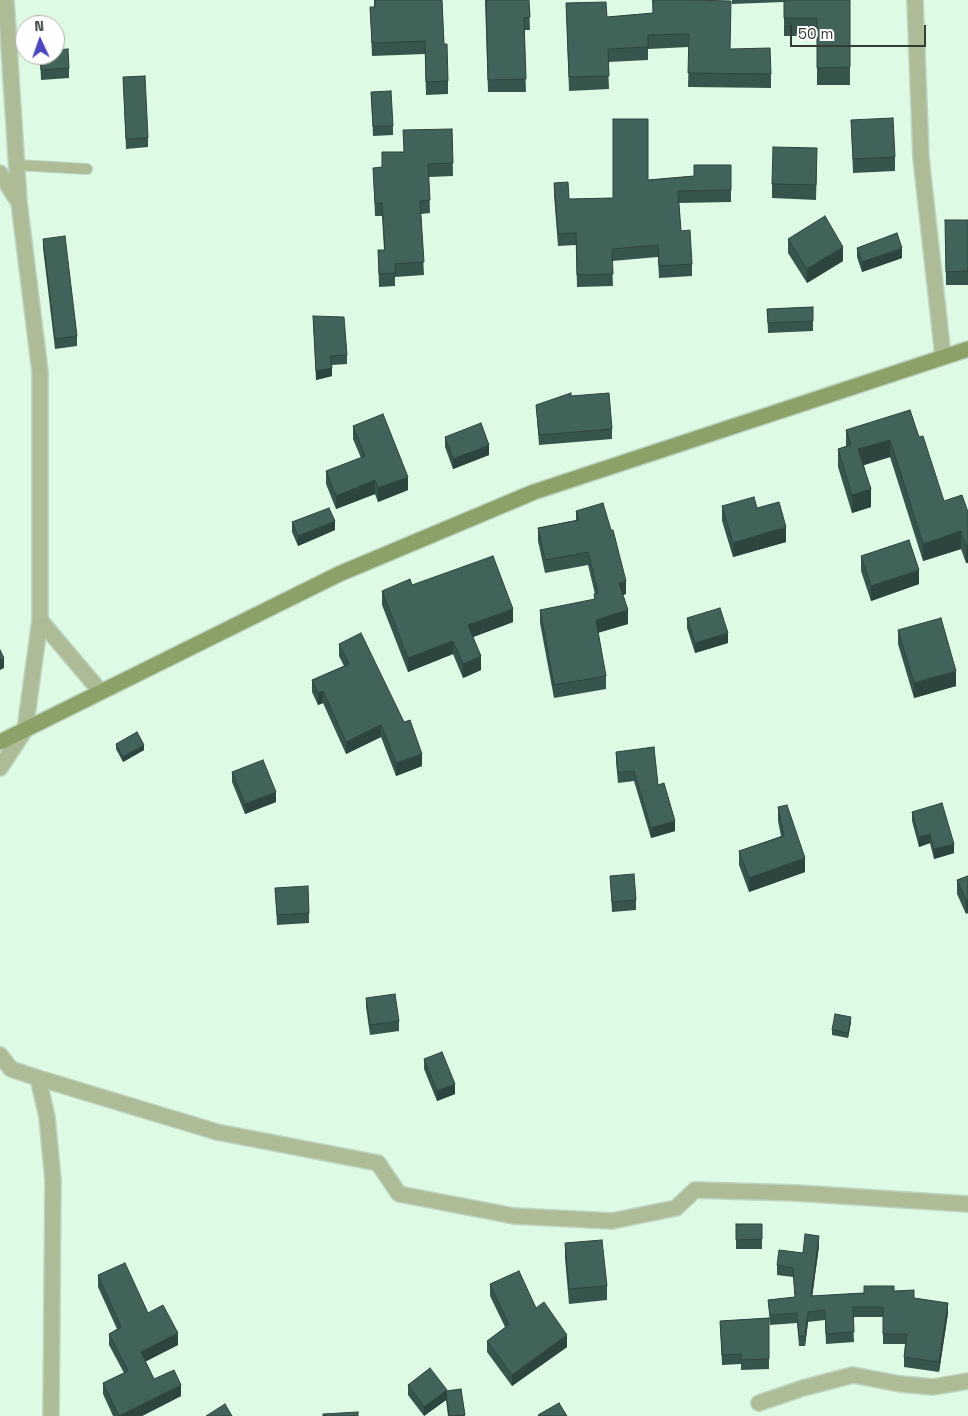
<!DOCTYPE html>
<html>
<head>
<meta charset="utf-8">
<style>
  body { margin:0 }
  #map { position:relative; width:968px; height:1416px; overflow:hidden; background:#dffae4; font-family:"Space Grotesk",sans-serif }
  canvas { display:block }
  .north { position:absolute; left:15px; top:15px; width:50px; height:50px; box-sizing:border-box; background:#fff; border:1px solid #adb1ae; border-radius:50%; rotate:357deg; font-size:14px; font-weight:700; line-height:20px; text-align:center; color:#333d34 }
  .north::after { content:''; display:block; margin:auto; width:18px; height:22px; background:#4b47bd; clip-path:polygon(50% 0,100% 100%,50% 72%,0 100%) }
  .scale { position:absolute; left:790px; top:25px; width:136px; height:22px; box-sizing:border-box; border:2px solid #333d34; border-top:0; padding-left:6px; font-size:15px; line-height:18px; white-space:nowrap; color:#333d34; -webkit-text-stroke:4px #fff; paint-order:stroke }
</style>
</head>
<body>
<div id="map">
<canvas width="968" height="1416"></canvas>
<div class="north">N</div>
<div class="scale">50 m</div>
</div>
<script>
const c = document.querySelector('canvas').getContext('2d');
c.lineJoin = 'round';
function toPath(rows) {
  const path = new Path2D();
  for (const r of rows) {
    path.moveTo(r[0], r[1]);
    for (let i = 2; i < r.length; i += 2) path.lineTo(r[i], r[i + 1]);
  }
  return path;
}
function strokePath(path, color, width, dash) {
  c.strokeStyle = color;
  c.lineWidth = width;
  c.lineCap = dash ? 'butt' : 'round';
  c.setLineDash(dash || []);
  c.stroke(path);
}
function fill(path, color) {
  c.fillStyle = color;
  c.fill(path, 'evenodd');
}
const lane = toPath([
  [17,165,87,169]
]);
const street = toPath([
  [915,0,921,158,943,356],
  [0,173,18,201],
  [40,620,100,691],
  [0,768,25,730,40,620,40,372,19,202,6,0],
  [0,1055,11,1069,38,1078,217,1132,378,1163,399,1194,514,1216,612,1221,676,1208,695,1190,796,1193,968,1204],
  [38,1078,47,1117,53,1180,51,1416],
  [759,1403,803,1388,853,1375,900,1384,933,1387,968,1381]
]);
const secondary = toPath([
  [0,742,339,574,534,492,968,349]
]);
strokePath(lane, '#bdd4c1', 12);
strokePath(street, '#bdd4c1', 18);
strokePath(secondary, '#bdd4c1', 18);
strokePath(lane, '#adbc96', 10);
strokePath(street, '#adbc96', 15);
strokePath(secondary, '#8ca167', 15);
fill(toPath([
  [374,0,442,0,444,44,448,81,448,94,426,95,425,54,372,56,370,7,374,7],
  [485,0,529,0,530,30,524,30,526,92,488,92],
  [652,0,691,0,731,15,730,49,771,74,771,88,688,87,689,47,648,49,648,60,608,62,609,89,569,91,566,3,607,17,653,13],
  [732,0,850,0,850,85,817,85,817,36,784,36,784,2,732,4],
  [40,55,69,68,69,78,41,80],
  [123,77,148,138,148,147,126,149],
  [371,92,393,126,393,135,373,136],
  [851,120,895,157,895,171,853,173],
  [452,129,453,176,429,177,430,213,421,214,424,275,395,277,395,286,379,287,378,250,384,250,382,216,375,216,373,168,382,167,404,152],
  [817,163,816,200,772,198,772,184],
  [731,165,731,202,679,203,681,231,692,264,692,276,659,278,658,257,612,261,613,286,577,287,576,245,558,246,554,195,554,183,569,199,613,198,648,180,694,176],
  [945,220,968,220,968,285,946,285],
  [43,239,77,336,77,346,55,349,43,248],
  [788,239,843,261,807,283,788,253],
  [857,248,902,258,862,272,857,257],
  [813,307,813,331,768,333,767,309],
  [313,316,347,355,347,364,332,365,332,376,316,380],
  [571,396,612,429,612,439,539,445,536,405],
  [353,426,408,490,378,502,375,494,336,509,326,484,326,471,361,458,353,439],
  [846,430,919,437,944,501,968,512,968,563,966,563,961,549,923,561,890,457,864,465,871,507,852,513,838,467,838,449,846,446],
  [445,437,489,455,453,469,445,447],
  [722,506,757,508,786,542,733,557,722,521],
  [576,511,626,594,623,595,628,624,598,633,606,676,606,689,554,698,540,623,540,610,594,600,594,594,595,594,588,565,545,573,538,541,538,528,576,520],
  [292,522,335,530,298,546,292,532],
  [861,556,919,584,871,601,861,571],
  [412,585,513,622,473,637,481,670,463,678,453,654,408,672,382,605,382,591],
  [687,618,728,643,695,653,687,628],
  [898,630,956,686,914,698,898,644],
  [339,644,422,766,396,776,381,737,346,754,323,703,318,705,312,692,312,680,344,666,339,656],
  [116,744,144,750,123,762,116,749],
  [616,752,658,785,675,831,651,838,634,781,618,783,616,762],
  [232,772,276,802,245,814,232,782],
  [778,807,805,872,749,892,739,865,739,851,781,836,778,821],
  [912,812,954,853,934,859,930,843,919,847,912,821],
  [610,876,636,900,636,910,612,912],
  [968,876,966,914,957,894,957,880],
  [275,888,309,913,309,923,277,925],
  [366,998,399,1021,399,1031,370,1035,366,1007],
  [851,1022,848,1038,832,1035,832,1030],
  [424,1059,455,1094,437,1101,424,1069],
  [736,1224,762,1224,762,1249,736,1249],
  [565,1243,607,1286,607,1300,569,1304,565,1258],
  [819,1246,812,1296,894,1291,914,1298,948,1313,939,1372,904,1367,904,1357,905,1344,883,1344,883,1317,853,1317,854,1342,826,1344,825,1320,808,1322,805,1346,799,1346,797,1323,770,1325,768,1300,795,1297,793,1277,777,1275,777,1265],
  [98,1275,148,1313,178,1345,145,1361,154,1379,181,1396,142,1416,113,1416,103,1394,103,1383,124,1373,109,1345,109,1334,117,1329,98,1287],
  [490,1284,536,1308,567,1347,512,1386,487,1352,487,1341,505,1327,490,1296],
  [769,1318,769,1369,741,1370,741,1364,722,1365,720,1321],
  [408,1385,447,1391,461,1389,465,1416,448,1416,446,1400,424,1416,408,1395]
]), '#38554d');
fill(toPath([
  [843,247,843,261,807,283,807,269],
  [902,248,902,258,862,272,862,262],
  [332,368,332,376,316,380,316,371],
  [890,440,890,457,858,467,858,449],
  [489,445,489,455,453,469,453,459],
  [408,477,408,490,378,502,378,488],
  [375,480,375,494,336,509,336,496],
  [871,489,871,507,852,513,852,495],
  [335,521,335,530,298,546,298,536],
  [786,527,786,542,733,557,733,543],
  [961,531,961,549,923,561,923,544],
  [968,545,968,563,966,563,966,546],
  [919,570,919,584,871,601,871,586],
  [626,581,626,594,619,596,619,583],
  [513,609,513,622,468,639,468,625],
  [628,610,628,624,596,633,596,620],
  [728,633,728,643,695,653,695,643],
  [453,641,453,654,408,672,408,658],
  [481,656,481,670,463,678,463,664],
  [4,658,4,668,0,670,0,660],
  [956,671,956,686,914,698,914,683],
  [323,691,323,703,318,705,318,693],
  [381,725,381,737,346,754,346,742],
  [144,745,144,750,123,762,123,757],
  [422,754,422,766,396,776,396,763],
  [276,792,276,802,245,814,245,804],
  [675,821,675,831,651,838,651,828],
  [930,834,930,843,919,847,919,837],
  [954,844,954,853,934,859,934,849],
  [805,858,805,872,749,892,749,878],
  [966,900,968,900,968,913,966,914],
  [851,1017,851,1022,848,1038,848,1033],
  [455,1084,455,1094,437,1101,437,1091],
  [819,1236,819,1246,811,1306,811,1296],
  [948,1303,948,1313,939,1372,939,1362],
  [808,1312,808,1322,805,1346,805,1336],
  [178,1333,178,1345,141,1364,141,1352],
  [567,1335,567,1347,512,1386,512,1375],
  [181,1385,181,1396,142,1416,119,1416],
  [447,1390,447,1397,446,1391,446,1400,424,1416,424,1407]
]), '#2e453f');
const building = toPath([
  [375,0,442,0,444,44,447,44,448,81,426,82,425,41,372,43,370,7,375,7,375,0],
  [486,0,529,0,530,17,524,18,526,79,488,80,486,0],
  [653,0,691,0,731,1,730,49,770,48,771,74,688,73,689,34,648,35,648,47,608,49,609,76,569,77,566,3,606,2,607,17,653,13,653,0],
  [784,0,850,0,850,67,817,68,817,18,784,18,784,0],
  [68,49,69,68,41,70,40,55,55,55,55,50,68,49],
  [145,76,148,138,126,139,123,77,145,76],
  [391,91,393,126,373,126,371,92,391,91],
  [893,118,895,157,853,159,851,120,893,118],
  [613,119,648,119,648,180,694,176,694,165,731,165,731,190,678,191,681,231,690,230,692,264,659,266,658,245,612,249,613,274,577,275,576,233,558,234,554,183,568,182,569,199,613,198,613,119],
  [452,129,453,163,428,164,430,200,420,201,424,262,395,264,395,273,379,274,378,250,385,250,382,203,375,203,373,168,382,167,382,152,404,152,403,130,452,129],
  [773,147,817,148,816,185,772,184,773,147],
  [825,216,843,247,807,269,788,239,825,216],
  [945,220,968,220,968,271,946,272,945,220],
  [897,233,902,248,862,262,857,248,897,233],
  [65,236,77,336,55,339,43,239,65,236],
  [813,307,813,321,768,323,767,309,813,307],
  [313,316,344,317,347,355,330,356,332,368,316,371,313,316],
  [571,393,571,396,609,393,612,429,539,435,536,405,571,393],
  [910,410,919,437,923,436,944,501,962,495,968,512,968,545,966,546,961,531,923,544,890,440,858,449,871,489,852,495,838,449,851,445,846,430,910,410],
  [383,414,408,477,378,488,375,480,336,496,326,471,365,456,353,426,383,414],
  [481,423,489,445,453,459,445,437,481,423],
  [754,497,757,508,779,502,786,527,733,543,722,506,754,497],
  [603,503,611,530,613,530,626,581,619,583,628,610,596,620,606,676,554,685,540,610,595,599,594,594,598,593,588,552,545,560,538,528,579,520,576,511,603,503],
  [329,508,335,521,298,536,292,522,329,508],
  [909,540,919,570,871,586,861,556,909,540],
  [493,556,513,609,468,625,481,656,463,664,453,641,408,658,382,591,410,579,412,585,493,556],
  [720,608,728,633,695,643,687,618,720,608],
  [941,618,956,671,914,683,898,630,941,618],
  [361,633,404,722,410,720,422,754,396,763,381,725,346,742,323,691,318,693,312,680,349,664,339,644,361,633],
  [0,650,4,658,0,660,0,650],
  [137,732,144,745,123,757,116,744,137,732],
  [654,747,658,785,664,783,675,821,651,828,634,771,618,773,616,752,654,747],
  [263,760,276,792,245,804,232,772,263,760],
  [942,803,954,844,934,849,930,834,919,837,912,812,942,803],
  [787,805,805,858,749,878,739,851,784,836,778,807,787,805],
  [634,874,636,900,612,902,610,876,634,874],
  [968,876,968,900,966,900,957,880,968,876],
  [308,886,309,913,277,915,275,888,308,886],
  [395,994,399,1021,370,1025,366,998,395,994],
  [835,1014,851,1017,848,1033,832,1030,835,1014],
  [442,1052,455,1084,437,1091,424,1059,442,1052],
  [736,1224,762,1224,762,1239,736,1240,736,1224],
  [805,1234,819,1236,811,1296,864,1293,864,1286,894,1286,894,1291,914,1290,914,1298,948,1303,939,1362,904,1357,907,1334,883,1334,883,1307,853,1307,854,1332,826,1334,825,1310,808,1312,805,1336,799,1336,797,1313,770,1315,768,1300,795,1297,793,1268,777,1265,779,1250,803,1253,805,1234],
  [602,1240,607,1286,569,1289,565,1243,602,1240],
  [125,1263,148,1313,163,1305,178,1333,141,1352,154,1379,174,1370,181,1385,119,1416,103,1383,128,1371,109,1334,121,1327,98,1275,125,1263],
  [519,1271,536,1308,544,1302,567,1335,512,1375,487,1341,509,1325,490,1284,519,1271],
  [769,1318,769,1359,741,1360,741,1354,722,1355,720,1321,769,1318],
  [430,1368,447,1390,424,1407,408,1385,430,1368],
  [461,1389,465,1415,449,1416,446,1391,461,1389],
  [559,1403,567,1416,539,1416,538,1415,559,1403],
  [225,1404,232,1416,206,1416,225,1404],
  [358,1412,358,1416,323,1416,323,1414,358,1412]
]);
fill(building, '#41635a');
strokePath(building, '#2e453f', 1);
</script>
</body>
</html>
